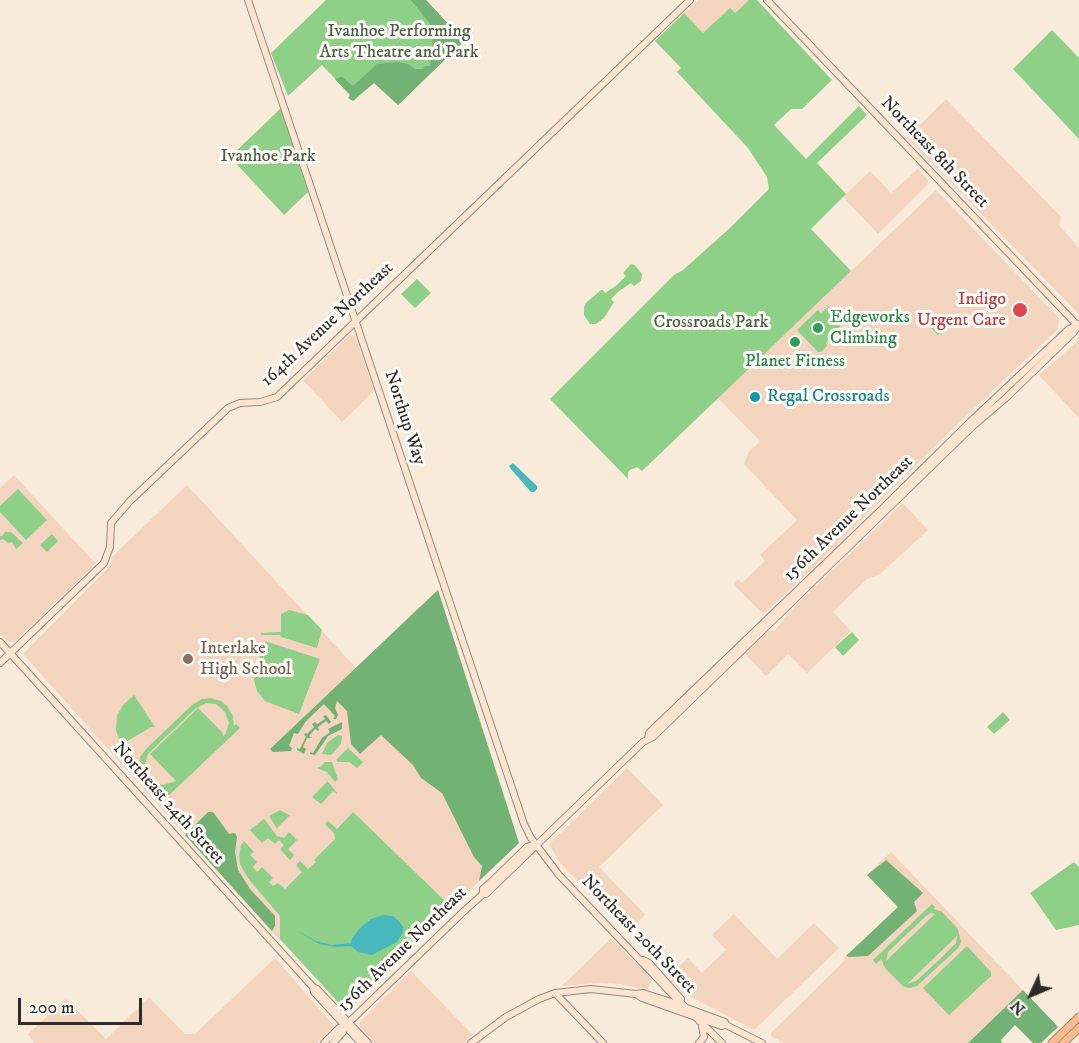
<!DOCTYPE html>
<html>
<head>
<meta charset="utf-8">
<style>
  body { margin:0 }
  #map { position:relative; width:1079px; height:1043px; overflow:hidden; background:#f8ebda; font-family:"IM FELL DW Pica",serif }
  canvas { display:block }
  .north { position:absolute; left:1001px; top:965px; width:60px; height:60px; -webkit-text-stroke:4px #fdfcf7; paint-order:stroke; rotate:226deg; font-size:16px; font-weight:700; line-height:24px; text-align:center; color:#2b2b2b }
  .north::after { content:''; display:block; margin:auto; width:21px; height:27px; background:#2b2b2b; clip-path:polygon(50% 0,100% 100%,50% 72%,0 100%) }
  .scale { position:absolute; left:18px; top:998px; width:124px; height:27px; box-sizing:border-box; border:3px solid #2b2b2b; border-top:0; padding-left:8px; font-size:18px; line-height:21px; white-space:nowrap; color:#2b2b2b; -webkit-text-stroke:4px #fdfcf7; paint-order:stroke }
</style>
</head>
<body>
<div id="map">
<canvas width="1079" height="1043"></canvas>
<div class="north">N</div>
<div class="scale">200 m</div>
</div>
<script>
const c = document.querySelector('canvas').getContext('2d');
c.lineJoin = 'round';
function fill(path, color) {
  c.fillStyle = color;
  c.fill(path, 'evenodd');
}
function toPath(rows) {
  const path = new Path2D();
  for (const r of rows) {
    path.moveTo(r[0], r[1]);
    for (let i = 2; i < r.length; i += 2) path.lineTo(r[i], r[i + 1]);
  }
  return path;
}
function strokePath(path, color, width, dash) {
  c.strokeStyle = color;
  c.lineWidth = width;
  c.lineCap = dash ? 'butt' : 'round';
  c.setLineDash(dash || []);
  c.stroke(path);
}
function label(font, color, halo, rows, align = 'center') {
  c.font = font + ' "IM FELL DW Pica",serif';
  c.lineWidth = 6;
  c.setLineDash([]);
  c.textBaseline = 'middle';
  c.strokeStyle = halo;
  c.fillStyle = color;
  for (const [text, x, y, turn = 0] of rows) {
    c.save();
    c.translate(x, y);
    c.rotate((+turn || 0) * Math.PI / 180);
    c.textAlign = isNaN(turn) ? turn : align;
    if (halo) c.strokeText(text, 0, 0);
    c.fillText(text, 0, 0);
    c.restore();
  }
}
fill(toPath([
  [698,0,749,0,735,13,730,9,703,34,684,13],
  [946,99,1061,217,1059,225,1079,248,1079,314,907,138],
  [918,169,928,180,928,184,878,234,843,197,870,171,891,193],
  [936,190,1059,318,1058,329,965,417,808,573,763,614,736,587,734,583,738,579,742,583,765,561,760,555,797,520,744,464,749,452,760,441,718,398],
  [350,335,355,336,374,391,342,422,303,380],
  [1078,341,1079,342,1079,418,1039,375],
  [14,475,96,564,14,642,8,642,0,633,0,488],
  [187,485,356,668,438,589,519,843,354,1002,335,997,270,930,23,654,111,565,112,557],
  [903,503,928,530,879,575,867,579,833,612,851,631,807,673,788,654,766,676,745,654,770,630,774,631,799,602],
  [627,768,663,805,599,867,645,914,629,934,560,863,549,844],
  [891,852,1058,1027,1041,1043,1033,1043,1001,1011,968,1043,784,1043,771,1036,771,1033,842,963,846,956,898,907,867,875],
  [734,914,777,959,814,923,839,948,754,1030,682,992,668,977,688,958,702,973,726,950,712,935],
  [611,938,652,980,647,990,620,984,597,983,562,986],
  [275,958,334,1026,317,1043,34,1043,28,1034,66,999,106,1039,149,997,185,1034,195,1034],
  [411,971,473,1035,469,1039,464,1043,374,1043,360,1028,359,1023]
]), '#f3d4bf');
fill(toPath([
  [326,0,426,0,464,41,398,105,371,76,350,95,322,65,288,96,271,53],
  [749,0,757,0,832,80,802,109,791,109,774,125,806,159,859,106,867,115,817,163,846,194,811,229,851,271,642,471,637,467,630,470,628,472,628,479,550,399,674,275,683,270,731,227,769,189,767,177,748,148,677,72,681,68,655,41,684,13,703,33,730,8,735,13],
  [1052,30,1079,58,1079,139,1013,69],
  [281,108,308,192,284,215,230,157],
  [631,264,635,265,642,274,641,281,634,286,631,283,618,292,611,299,614,302,604,318,596,324,590,324,584,315,584,307,586,303,601,290,603,290,605,293,617,285,626,276,623,273],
  [417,279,431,293,415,308,401,294],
  [829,306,844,322,834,332,836,334,826,343,827,346,821,352,818,352,797,330,818,310,821,313],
  [940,317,948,325,938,335,930,327],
  [18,489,47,520,26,540,0,512,0,506],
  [5,532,11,532,23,543,16,549,12,542,8,543,3,539,0,540,0,536,2,536],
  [52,534,58,541,47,552,40,545],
  [289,610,308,615,322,630,317,648,281,637,280,635,261,635,261,633,281,632,281,614],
  [852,632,859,640,843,656,835,647],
  [265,641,320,659,299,714,265,701,257,691,253,676],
  [134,695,155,727,151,727,121,745,116,730,117,716,123,705],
  [210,698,221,701,227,706,233,716,234,726,236,724,240,728,167,797,163,793,165,791,152,788,143,780,139,769,140,757,147,748,192,705,202,699],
  [206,703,216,704,225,712,229,723,225,735,223,736,222,732,198,708,150,754,176,781,163,785,152,781,144,768,148,754,195,709],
  [1003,712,1010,720,994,734,987,727],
  [338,735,342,736,341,744,331,755,322,754,327,743],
  [348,748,363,762,357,768,349,762,338,762,336,760],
  [325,762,332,762,338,779,335,782,327,772,317,768,320,767],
  [325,778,337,793,337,794,333,791,321,804,312,797,327,782],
  [280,810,291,816,289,816,277,828,278,830,269,816],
  [353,812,446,902,414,931,412,938,416,945,347,1012,280,939,280,916,247,877,240,864,239,856,241,845,244,841,254,852,250,855,257,862,253,867,257,872,262,867,273,878,269,882,273,886,278,883,285,889,302,872,296,865,300,861,308,869,316,862,314,860,335,839,334,833,325,824,328,821,337,829],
  [264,819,277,836,284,838,289,832,297,840,288,849,294,855,290,860,280,849,284,845,279,840,275,844,268,838,262,843,250,830],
  [1074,862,1079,867,1079,925,1056,930,1030,893],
  [932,904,935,907,934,909,942,912,958,929,961,942,958,948,917,986,910,988,904,987,885,968,881,959,876,964,873,960],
  [931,913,935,914,886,961,888,952,927,915],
  [957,936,956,943,938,961,916,981,907,984],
  [967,946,991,972,991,976,949,1015,923,988]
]), '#8ed088');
fill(toPath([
  [411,0,426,0,464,41,398,105,374,83,353,101,348,98,350,95,335,79,342,77,353,86,377,64,398,62,408,64,415,69,423,69,425,66,430,66,434,29],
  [438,590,519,843,479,881,482,866,474,857,442,793,421,778,413,765,381,735,360,754,351,744,347,711,337,701,335,708,338,715,336,719,333,719,335,716,324,704,306,721,298,734,294,733,289,746,292,748,291,751,273,752,270,749],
  [326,715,331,722,329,724,326,721,318,727,319,730,318,731,315,729,309,736,312,738,307,738,303,747,306,749,304,754,297,750,297,748,300,749,306,736,304,735,305,733,307,734,314,727,312,724,315,722,317,724,325,719,323,716],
  [342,722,342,729,328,736,315,755,310,754,310,752,313,753,322,738,330,732,328,729],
  [208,812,213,812,229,834,235,833,237,837,235,852,238,870,250,889,275,916,275,926,272,931,185,835],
  [886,860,923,893,914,902,917,911,868,956,849,957,846,956,898,907,867,875],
  [1023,990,1058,1027,1041,1043,1033,1043,1015,1025,1001,1040,1002,1043,968,1043]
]), '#72b274');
fill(toPath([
  [513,463,537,486,537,489,534,492,531,492,510,468,509,466],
  [383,915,393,916,399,921,403,927,403,932,397,942,372,955,358,952,351,946,335,947,319,944,296,930,316,941,332,945,351,943,352,938,362,926,371,919]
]), '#48b8bf');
const secondary = toPath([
  [248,0,524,824,531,838,559,875,673,995,722,1043],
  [767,0,1079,327],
  [0,642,313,987,317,989,368,1043],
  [0,663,104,563,110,547,111,523,130,501,228,408,240,403,260,402,277,397,690,0],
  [648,739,649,733,881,510,970,422,1069,329,1077,325],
  [483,894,483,889,492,881,527,847,535,844],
  [643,960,649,963,681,999],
  [313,987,314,992,361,1043],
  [555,993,603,1043],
  [636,994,642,998,721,1026,726,1025],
  [324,1043,339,1028,343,1028,462,913,483,894,486,894,643,742,653,737,973,426,1007,397,1073,333,1079,324],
  [333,1043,343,1032,343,1028],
  [471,1043,506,1017,539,999,555,993,591,989,636,994,643,993,668,1001,725,1022,726,1025,762,1043],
  [699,1043,704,1037,702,1026]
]);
const primary = toPath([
  [1052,1043,1079,1017],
  [1063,1043,1079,1028]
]);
strokePath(secondary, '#928b82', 8);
strokePath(primary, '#928b82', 9);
strokePath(secondary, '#fde4d1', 6);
strokePath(primary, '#fbbb8c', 7);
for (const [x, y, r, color] of [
  [1020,310,8,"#e0444e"],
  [818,328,6,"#2e9e5b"],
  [795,342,6,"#2e9e5b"],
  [755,397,6,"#0f9aa8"],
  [188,659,6,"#8d6e63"]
]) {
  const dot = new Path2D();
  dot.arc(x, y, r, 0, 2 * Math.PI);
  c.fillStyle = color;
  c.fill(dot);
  strokePath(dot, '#fdfcf7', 2);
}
label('18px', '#495d47', '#fdfcf7', [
  ["Ivanhoe Performing",399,32],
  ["Arts Theatre and Park",399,53],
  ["Ivanhoe Park",268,157],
  ["Crossroads Park",711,323]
]);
label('18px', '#2b2b2b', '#fdfcf7', [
  ["Northeast 8th Street",934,153,46],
  ["164th Avenue Northeast",328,325,-43],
  ["Northup Way",404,418,72],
  ["156th Avenue Northeast",849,519,-44],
  ["Northeast 24th Street",168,804,48],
  ["Northeast 20th Street",638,935,46],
  ["156th Avenue Northeast",403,950,-44]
]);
label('18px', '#be3a42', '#fdfcf7', [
  ["Indigo",1006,300],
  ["Urgent Care",1006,321]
], 'right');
label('18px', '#27864d', '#fdfcf7', [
  ["Edgeworks",830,318],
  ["Climbing",830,339],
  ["Planet Fitness",795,362,"center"]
], 'left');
label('18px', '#0d838f', '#fdfcf7', [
  ["Regal Crossroads",767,397]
], 'left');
label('18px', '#785e54', '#fdfcf7', [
  ["Interlake",200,649],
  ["High School",200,670]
], 'left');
</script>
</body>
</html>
